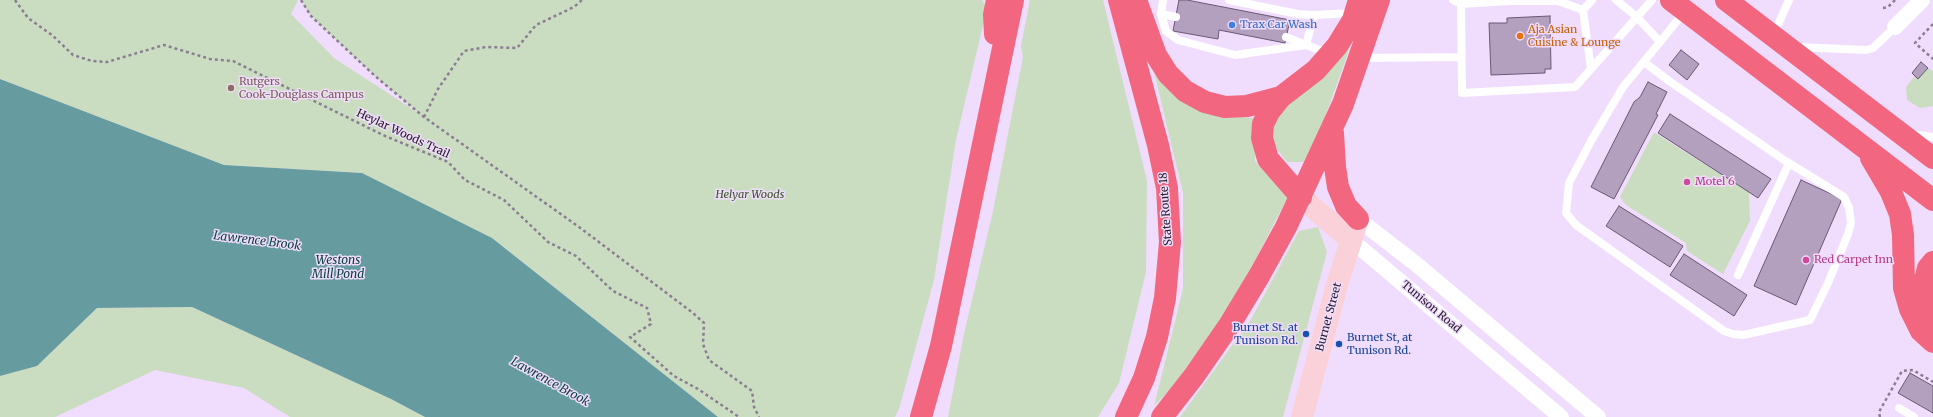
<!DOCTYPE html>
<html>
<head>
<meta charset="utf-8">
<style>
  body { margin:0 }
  canvas { display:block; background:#f0dcfc }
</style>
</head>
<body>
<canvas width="1933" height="417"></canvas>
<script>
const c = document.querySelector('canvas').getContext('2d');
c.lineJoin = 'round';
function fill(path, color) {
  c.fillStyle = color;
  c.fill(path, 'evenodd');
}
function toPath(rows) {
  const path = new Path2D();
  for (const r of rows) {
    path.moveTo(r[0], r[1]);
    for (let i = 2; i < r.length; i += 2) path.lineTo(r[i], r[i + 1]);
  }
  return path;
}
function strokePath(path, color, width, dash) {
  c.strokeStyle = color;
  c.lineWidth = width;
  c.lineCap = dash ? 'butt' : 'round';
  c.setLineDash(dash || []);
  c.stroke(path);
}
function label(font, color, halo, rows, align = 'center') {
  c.font = font + ' Merriweather,serif';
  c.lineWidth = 3;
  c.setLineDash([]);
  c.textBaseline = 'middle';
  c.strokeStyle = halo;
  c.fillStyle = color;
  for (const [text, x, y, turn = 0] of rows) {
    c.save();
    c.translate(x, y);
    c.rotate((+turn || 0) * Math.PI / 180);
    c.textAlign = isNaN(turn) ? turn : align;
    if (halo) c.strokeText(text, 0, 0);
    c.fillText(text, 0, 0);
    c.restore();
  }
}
fill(toPath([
  [0,0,298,0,291,14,334,58,420,114,375,76,311,16,301,0,982,0,987,8,956,140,934,280,899,409,895,417,718,417,492,238,362,173,224,165,0,79],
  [1030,0,1103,0,1147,181,1146,272,1119,383,1098,417,948,417,964,334,993,211,1023,57,1021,46],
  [1353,39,1315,145,1303,162,1287,162,1274,145,1272,122],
  [1149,51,1190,106,1255,119,1255,161,1288,197,1233,302,1170,390,1154,406,1183,289,1183,193],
  [1928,68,1933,71,1933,106,1920,108,1907,100,1906,87,1915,76],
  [1655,133,1749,192,1750,221,1723,274,1687,251,1686,243,1626,205,1620,197,1653,134],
  [1318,227,1327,252,1283,417,1180,417,1250,321,1299,231],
  [192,307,391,399,425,417,290,417,244,388,155,370,55,417,0,417,0,376,37,366,97,308]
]), '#cbddc1');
fill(toPath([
  [0,79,224,165,362,173,492,238,718,417,425,417,391,399,192,307,97,308,37,366,0,376]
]), '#669c9f');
const building = toPath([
  [1179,0,1187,0,1290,20,1285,43,1219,30,1218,39,1173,31,1179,0],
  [1550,16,1551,69,1545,69,1545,73,1491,75,1489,23,1507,23,1507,18,1550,16],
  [1681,50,1699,64,1687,80,1669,65,1681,50],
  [1921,62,1928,68,1918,79,1912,73,1921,62],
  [1648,82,1667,92,1656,114,1658,115,1614,199,1591,187,1634,102,1640,97,1648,82],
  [1670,114,1771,179,1758,198,1658,133,1670,114],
  [1801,180,1842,199,1796,305,1754,286,1801,180],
  [1619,206,1683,246,1670,267,1606,226,1619,206],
  [1684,254,1747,295,1734,316,1670,275,1684,254],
  [1910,373,1933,386,1933,413,1898,393,1910,373]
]);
fill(building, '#b3a0bf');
strokePath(building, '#6a5874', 1);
strokePath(toPath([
  [15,0,28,18,52,35,73,55,92,61,107,62,164,45,210,59,233,61,385,136,448,162,465,180,504,200,548,242,576,256,613,291,647,308,651,324,630,337,674,376,698,389,739,417],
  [301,0,311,16,375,76,424,117,579,227,693,313,704,323,703,344,709,360,752,391,754,407,759,417],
  [1883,8,1888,7,1895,0],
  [1933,24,1915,43,1933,59],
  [424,117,438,89,464,51,486,47,517,48,536,25,574,7,582,0],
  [1880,417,1879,412,1902,371,1913,370,1933,382]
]), '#8b7d93', 2.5, [3, 3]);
strokePath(toPath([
  [1163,0,1161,14,1166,31,1178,40,1235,55,1306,45,1328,53],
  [1229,0,1298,14,1314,15,1354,13],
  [1453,0,1461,4],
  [1616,0,1637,17,1660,42,1685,11],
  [1510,1,1558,1,1583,10,1591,69,1575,87,1462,93,1461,4,1510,1],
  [1583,10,1592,0],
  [1161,14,1176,17],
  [1774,34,1789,0],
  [1286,37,1306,45,1314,15],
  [1797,47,1866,50,1873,48,1895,27],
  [1361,58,1461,57],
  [1644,62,1669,81,1784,160,1844,197,1849,208,1851,223,1848,234,1828,283,1810,320,1743,335,1733,334,1724,331,1576,225,1566,213,1569,183,1591,141,1623,87,1660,42],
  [1591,69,1652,0],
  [1912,134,1933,137],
  [1738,275,1789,163],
  [1899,408,1914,417]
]), '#fff', 8);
strokePath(toPath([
  [1895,27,1922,0],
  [1358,219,1416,264,1598,417],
  [1351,240,1561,417]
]), '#fff', 16);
strokePath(toPath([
  [1301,197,1351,240],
  [1302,417,1337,285,1358,219]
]), '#fbd1d9', 22);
strokePath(toPath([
  [1119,0,1158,145,1167,188,1170,242,1165,298,1157,337,1144,378,1126,417],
  [1136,0,1156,55,1168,74,1185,91,1205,102,1225,107,1247,106,1281,97],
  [1671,0,1933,200],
  [1726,0,1933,158],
  [995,34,994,15,997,0],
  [1333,133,1335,167,1338,187,1346,206,1358,219],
  [1871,158,1891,192,1900,214,1903,235,1904,288,1910,309,1921,331,1933,342],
  [1301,197,1268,159,1262,138,1263,124,1269,112,1281,97,1316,70,1337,46,1353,20,1359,0],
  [1933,262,1928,268,1925,280,1923,295,1926,312,1933,329],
  [921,417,941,346,1013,0],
  [1162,417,1194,376,1230,324,1259,276,1286,227,1343,104,1379,0]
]), '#f2677f', 22);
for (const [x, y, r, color] of [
  [1232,25,4,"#3f7fe0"],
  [1520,36,4,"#e8710a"],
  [231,88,4,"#8d6e63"],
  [1687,182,4,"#d1479c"],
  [1806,260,4,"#d1479c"],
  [1306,334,4,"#1a4fb4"],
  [1339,344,4,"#1a4fb4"]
]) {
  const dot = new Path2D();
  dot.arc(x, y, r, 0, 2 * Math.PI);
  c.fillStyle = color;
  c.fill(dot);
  strokePath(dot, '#f0dcfc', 1.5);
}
label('11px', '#366cbe', '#f0dcfc', [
  ["Trax Car Wash",1240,25]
], 'left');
label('11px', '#c56008', '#f0dcfc', [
  ["Aja Asian",1528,30],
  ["Cuisine & Lounge",1528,43]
], 'left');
label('11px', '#785e54', '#f0dcfc', [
  ["Rutgers",239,82],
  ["Cook-Douglass Campus",239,95]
], 'left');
label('11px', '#251d29', '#f0dcfc', [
  ["Heylar Woods Trail",403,134,25],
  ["State Route 18",1166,209,-94],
  ["Tunison Road",1431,307,40],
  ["Burnet Street",1329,317,-75]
]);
label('11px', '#b23c85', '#f0dcfc', [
  ["Motel 6",1695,182],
  ["Red Carpet Inn",1814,260]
], 'left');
label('italic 11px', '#35531f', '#f0dcfc', [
  ["Helyar Woods",750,195]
]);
label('11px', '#164399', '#f0dcfc', [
  ["Burnet St. at",1298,328],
  ["Tunison Rd.",1298,341],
  ["Burnet St, at",1347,338,"left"],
  ["Tunison Rd.",1347,351,"left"]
], 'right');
label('italic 12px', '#073d40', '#f0dcfc', [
  ["Lawrence Brook",257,241,7],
  ["Westons",338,261],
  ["Mill Pond",338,275],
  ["Lawrence Brook",550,382,29]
]);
</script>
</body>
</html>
